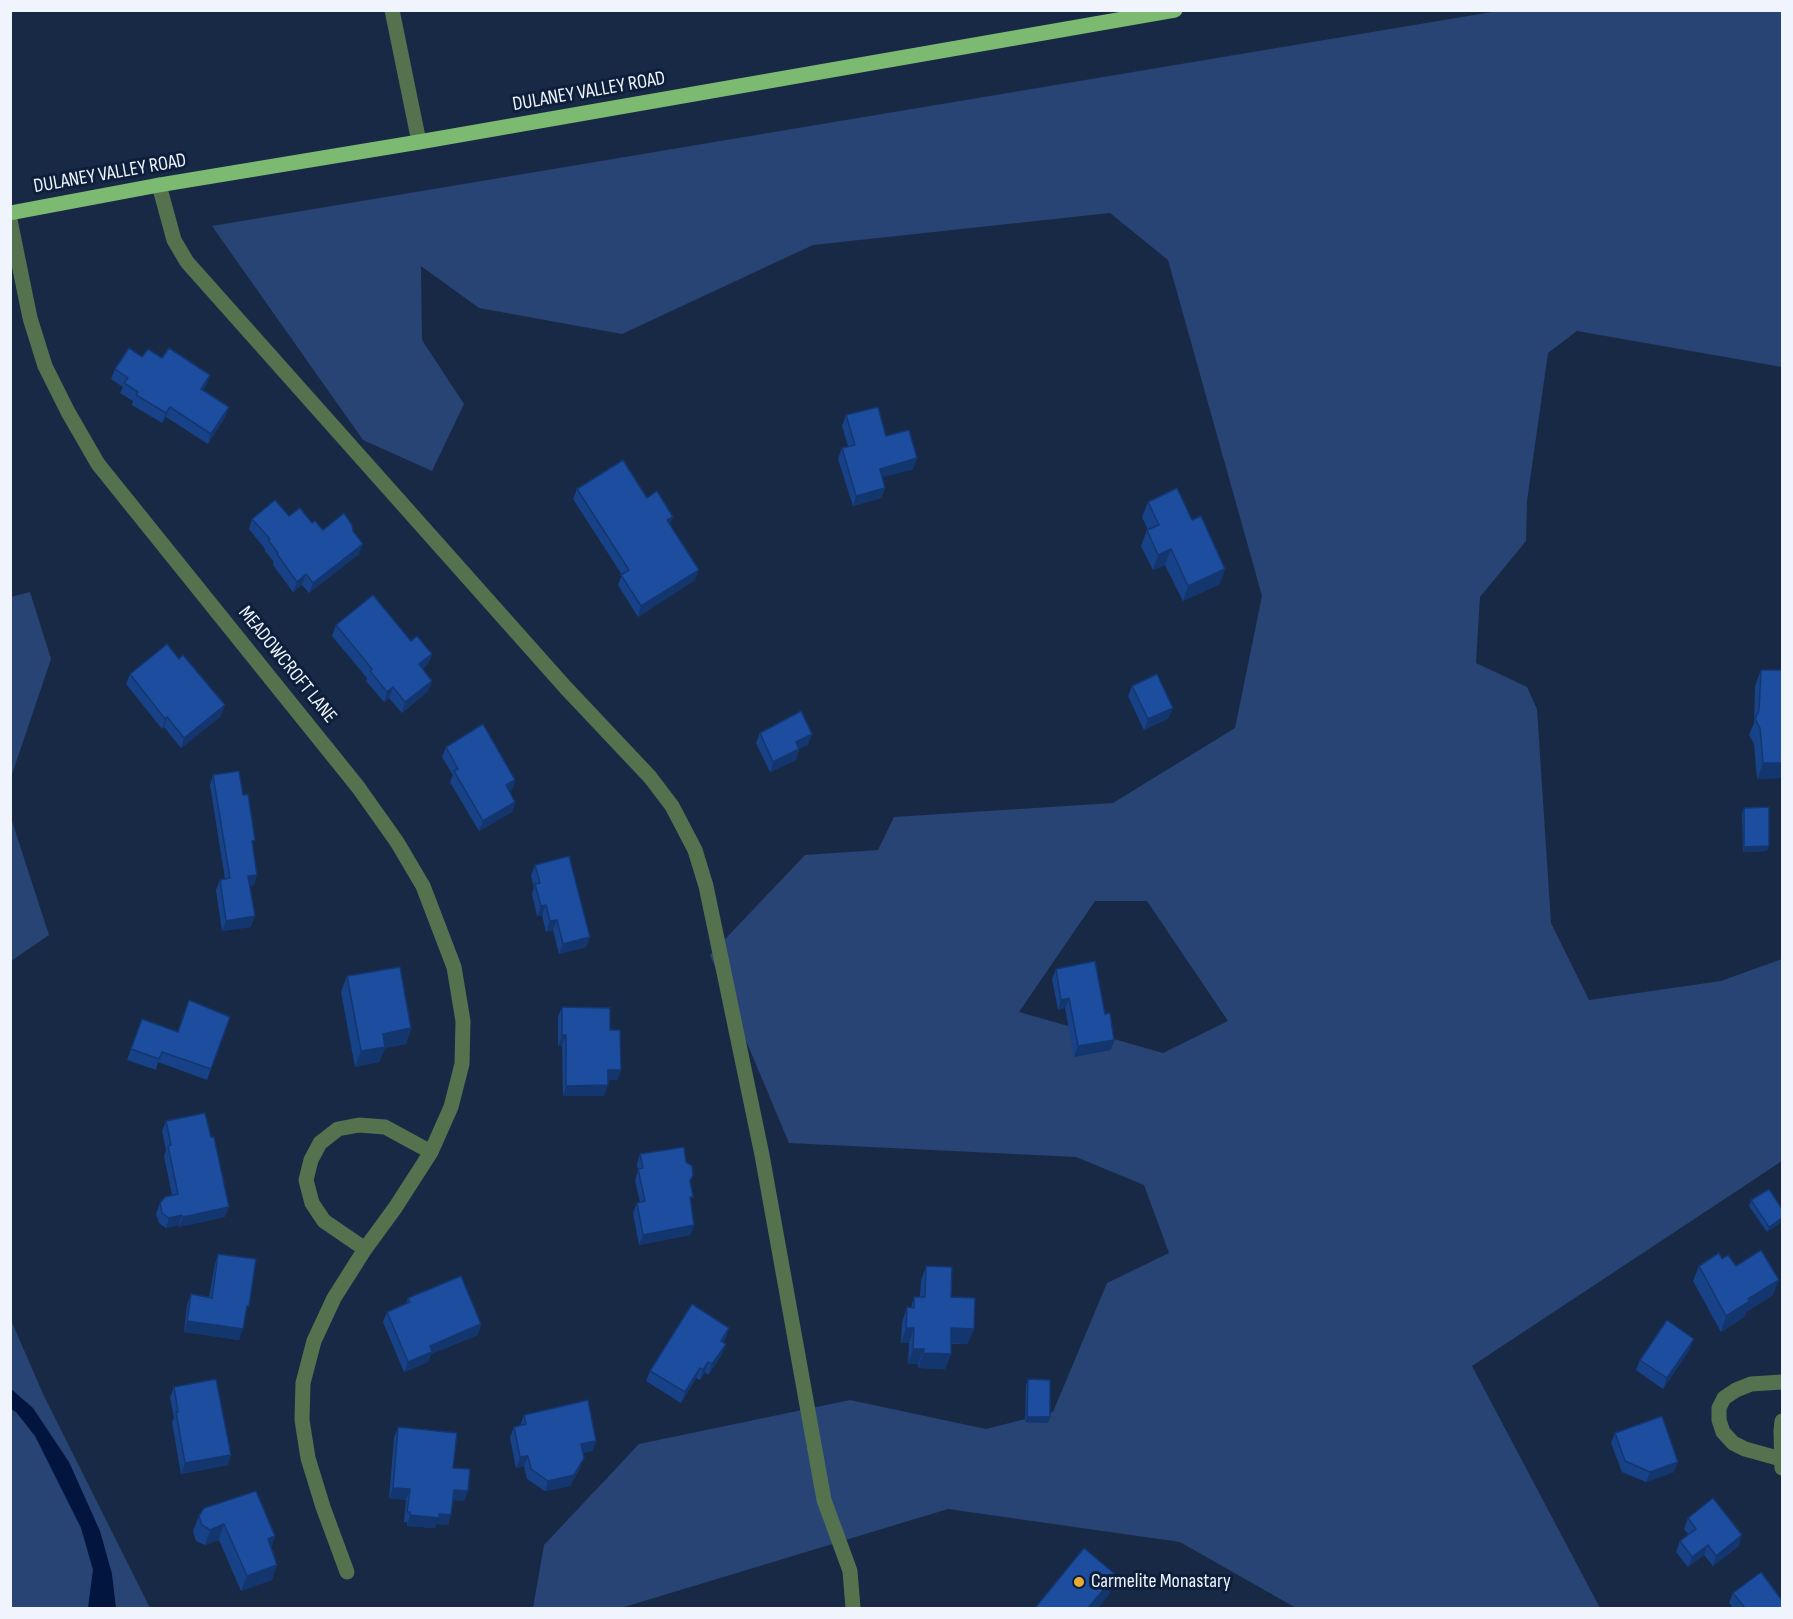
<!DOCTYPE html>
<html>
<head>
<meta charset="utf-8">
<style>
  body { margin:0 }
  #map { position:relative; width:1793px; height:1619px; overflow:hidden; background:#182946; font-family:"Sofia Sans Condensed",sans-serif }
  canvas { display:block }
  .frame { position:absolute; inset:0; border:12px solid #f0f5fd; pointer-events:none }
</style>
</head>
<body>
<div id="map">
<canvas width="1793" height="1619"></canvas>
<div class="frame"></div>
</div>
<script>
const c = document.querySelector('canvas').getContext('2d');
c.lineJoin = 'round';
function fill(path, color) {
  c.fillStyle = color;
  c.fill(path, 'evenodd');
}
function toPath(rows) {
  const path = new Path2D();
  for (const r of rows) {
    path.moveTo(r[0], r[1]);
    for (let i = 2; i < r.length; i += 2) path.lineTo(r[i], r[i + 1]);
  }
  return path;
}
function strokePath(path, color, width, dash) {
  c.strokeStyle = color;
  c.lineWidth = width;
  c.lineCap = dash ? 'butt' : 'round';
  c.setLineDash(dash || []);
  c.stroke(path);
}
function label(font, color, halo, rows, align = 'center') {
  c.font = font + ' "Sofia Sans Condensed",sans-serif';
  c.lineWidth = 6;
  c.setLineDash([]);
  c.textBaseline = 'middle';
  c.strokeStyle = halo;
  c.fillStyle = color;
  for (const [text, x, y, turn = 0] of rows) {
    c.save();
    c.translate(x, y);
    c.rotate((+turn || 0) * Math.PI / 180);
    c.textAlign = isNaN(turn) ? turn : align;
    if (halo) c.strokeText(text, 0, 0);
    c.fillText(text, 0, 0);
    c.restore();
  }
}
fill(toPath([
  [1498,11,1782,11,1782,367,1577,331,1548,353,1527,501,1526,541,1480,597,1476,663,1527,687,1537,709,1551,923,1589,1000,1721,981,1782,959,1782,1161,1472,1366,1600,1608,1296,1608,1180,1542,948,1509,621,1608,533,1608,544,1545,639,1444,850,1400,986,1429,1053,1412,1107,1283,1169,1253,1144,1185,1076,1157,789,1143,710,955,805,855,878,850,894,817,1113,803,1235,728,1262,596,1168,260,1110,213,813,245,622,334,479,308,421,266,422,340,464,404,432,471,363,440,212,226],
  [1095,901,1147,901,1228,1021,1163,1053,1019,1012],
  [30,592,51,659,11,777,11,597],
  [10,815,49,935,11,961,10,961],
  [10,1318,44,1396,150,1608,11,1608]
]), '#274474');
fill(toPath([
  [10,1388,33,1408,69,1462,100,1531,112,1574,116,1608,88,1608,93,1570,81,1528,35,1436,16,1412,11,1409]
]), '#01153f');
strokePath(toPath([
  [159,185,174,240,187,262,566,688,650,777,672,806,695,850,706,886,762,1155,824,1500,850,1571,853,1608],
  [1781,1459,1745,1449,1733,1443,1723,1432,1719,1420,1719,1408,1724,1398,1736,1390,1751,1384,1782,1382]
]), '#55724f', 15);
strokePath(toPath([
  [392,10,419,142],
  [10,220,30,318,45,366,68,412,98,464,358,787,397,842,423,886,454,967,463,1021,462,1064,451,1107,431,1152,395,1208,365,1249,334,1298,314,1341,303,1383,302,1420,308,1458,323,1507,347,1572],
  [365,1249,324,1221,312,1203,306,1180,311,1160,320,1143,338,1129,359,1125,385,1127,431,1152],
  [1782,1421,1781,1431,1782,1468]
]), '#55724f', 15);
strokePath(toPath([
  [10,213,159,185,419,142,1175,10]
]), '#7dba71', 15);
fill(toPath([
  [142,357,162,358,210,375,206,385,203,390,229,407,225,417,208,444,166,417,162,423,132,405,133,401,120,393,123,387,111,379,115,369],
  [846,415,886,436,917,458,913,469,882,477,885,488,881,498,853,506,838,459,842,448,848,446,842,426],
  [577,489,647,498,670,525,695,580,638,617,618,585,622,575,573,499],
  [1148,502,1220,584,1183,601,1165,565,1153,570,1141,546,1147,530,1148,530,1142,517],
  [289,516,312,523,323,530,353,531,359,554,309,593,302,585,293,592,273,565,274,562,265,551,265,549,249,529,252,519],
  [336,625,411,641,432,654,428,664,422,669,432,681,428,691,402,713,389,698,384,702,366,681,367,678,332,636],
  [1761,670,1782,778,1757,779,1754,744,1749,735,1754,723,1755,686],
  [130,674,221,716,181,748,164,727,162,729,126,684],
  [1132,686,1169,718,1144,730,1128,696],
  [760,733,808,745,799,749,796,760,770,772,756,743],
  [446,747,515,780,512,790,509,791,515,802,512,812,479,831,450,782,453,775,442,757],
  [213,775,253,847,257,875,254,885,250,886,251,927,222,931,216,890,220,880,225,879,210,785],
  [1744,808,1767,851,1743,852,1742,813],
  [535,865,590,937,586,947,559,954,553,930,546,932,542,915,537,916,532,894,534,887,531,876],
  [1056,969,1105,1014,1114,1040,1111,1050,1074,1057,1065,1008,1058,1010,1052,979],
  [347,976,411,1028,406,1044,385,1048,379,1062,355,1067,341,992],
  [562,1007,610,1030,621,1070,617,1080,608,1080,604,1096,563,1096,562,1046,558,1046,558,1017],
  [230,1017,207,1080,158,1062,156,1070,127,1060,142,1019,178,1032],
  [166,1121,225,1217,179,1227,179,1225,166,1228,159,1223,156,1214,160,1203,172,1195,164,1156,166,1150,162,1131],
  [640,1154,690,1183,691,1202,694,1225,690,1235,639,1245,633,1213,637,1203,640,1202,635,1180,638,1171,637,1164],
  [1751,1200,1782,1209,1767,1232,1749,1206],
  [218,1254,245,1316,239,1340,184,1332,187,1305,191,1294,209,1297,215,1264],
  [1722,1259,1736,1266,1773,1295,1746,1312,1744,1317,1721,1332,1693,1281,1699,1266],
  [926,1266,951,1297,968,1344,951,1344,951,1354,945,1369,918,1368,918,1364,908,1364,909,1343,901,1343,902,1323,907,1307,911,1308,914,1297,920,1297,921,1281],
  [408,1298,481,1324,478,1335,431,1354,428,1362,404,1372,383,1322,387,1312,406,1304],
  [729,1328,723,1342,726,1344,722,1354,708,1375,705,1372,700,1380,696,1378,681,1403,646,1381,650,1371],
  [1690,1349,1663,1389,1636,1370,1640,1360],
  [1028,1379,1050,1417,1048,1423,1025,1422,1026,1385],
  [174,1387,228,1465,181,1474,172,1422,174,1418,170,1397],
  [524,1415,596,1441,592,1451,583,1453,580,1468,570,1486,545,1491,527,1479,524,1466,516,1468,510,1438,514,1427,520,1426],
  [398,1427,464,1501,453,1500,448,1525,436,1524,435,1528,407,1526,407,1522,404,1522,406,1500,389,1498,394,1438],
  [1615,1433,1674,1472,1646,1482,1622,1472,1611,1443],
  [199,1516,275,1536,271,1548,272,1580,241,1591,219,1540,205,1545,196,1541,193,1531],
  [1688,1518,1739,1546,1713,1566,1704,1555,1688,1567,1676,1552,1680,1541,1689,1535,1684,1529],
  [1733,1593,1781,1599,1782,1608,1733,1608,1729,1603]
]), '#184288');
fill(toPath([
  [210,375,206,385,197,399,201,389],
  [170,407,166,417,162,423,166,413],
  [229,407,225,417,208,444,211,434],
  [917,458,913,469,876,479,880,469],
  [885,488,881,498,853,506,856,496],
  [673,517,669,527,667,520],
  [363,544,359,554,309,593,313,583],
  [1171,549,1165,565,1153,570,1158,555],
  [1225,569,1220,584,1183,601,1188,586],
  [699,570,695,580,638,617,641,606],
  [306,574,302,585,293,592,297,582],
  [432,654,428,664,415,674,419,664],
  [432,681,428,691,402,713,405,702],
  [393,687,389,698,384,702,387,692],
  [225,705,221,716,181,748,184,738],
  [1173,708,1169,718,1144,730,1148,719],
  [167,717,164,727,162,729,165,719],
  [812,734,808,745,792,752,796,742],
  [799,749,796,760,770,772,773,762],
  [1763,763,1782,763,1782,778,1757,779],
  [515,780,512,790,502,796,506,785],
  [515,802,512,812,479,831,483,821],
  [1769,846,1767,851,1743,852,1744,847],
  [257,875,254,885,244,886,248,876],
  [546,905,542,915,537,916,541,906],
  [255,916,251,927,222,931,226,921],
  [557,920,553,930,546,932,550,921],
  [590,937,586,947,559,954,563,944],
  [1069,998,1065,1008,1058,1010,1061,1000],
  [411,1028,406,1044,385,1048,379,1062,355,1067,361,1051,383,1034],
  [562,1035,566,1035,562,1046,558,1046],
  [1114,1040,1111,1050,1074,1057,1078,1046],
  [608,1070,621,1070,617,1080,605,1080],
  [608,1085,604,1096,563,1096,566,1086],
  [229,1207,225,1217,179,1227,183,1217],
  [182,1215,179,1225,166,1228,169,1218],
  [1782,1218,1782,1222,1767,1232,1769,1227],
  [694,1225,690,1235,639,1245,643,1235],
  [1779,1280,1773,1295,1746,1312,1744,1317,1721,1332,1726,1316,1748,1299],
  [187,1321,243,1329,239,1340,184,1332],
  [481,1324,478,1335,431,1354,428,1362,404,1372,408,1362,430,1346],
  [729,1328,726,1338,717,1351,721,1341],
  [906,1328,914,1328,909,1343,901,1343],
  [951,1328,974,1329,968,1344,946,1343],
  [1694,1339,1690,1349,1663,1389,1667,1378],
  [726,1344,722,1354,708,1375,712,1364],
  [913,1349,924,1349,918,1364,908,1364],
  [923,1353,951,1354,945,1369,918,1368],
  [708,1362,705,1372,700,1380,703,1370],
  [700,1368,696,1378,681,1403,685,1392],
  [1027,1417,1050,1417,1048,1423,1025,1422],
  [596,1441,592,1451,577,1454,581,1444],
  [231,1455,228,1465,181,1474,185,1463],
  [528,1456,524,1466,516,1468,520,1457],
  [584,1458,580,1468,570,1486,545,1491,548,1481],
  [1678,1462,1674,1472,1646,1482,1650,1472],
  [393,1488,410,1489,406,1500,389,1498],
  [454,1490,468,1491,464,1501,450,1500],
  [439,1514,451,1515,448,1525,436,1524,435,1528,407,1526,410,1515],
  [224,1524,219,1540,205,1545,210,1530],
  [1742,1535,1739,1546,1713,1566,1716,1556],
  [275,1536,270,1552,268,1539],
  [1708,1545,1704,1555,1688,1567,1692,1557],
  [277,1565,272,1580,241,1591,247,1576],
  [1116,1575,1109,1595,1098,1608,1088,1608]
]), '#14366f');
const building = toPath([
  [129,348,142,357,148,349,162,358,169,348,210,375,201,389,229,407,211,434,170,407,166,413,136,395,138,392,124,383,128,378,115,369,129,348],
  [878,407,886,436,909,430,917,458,880,469,885,488,856,496,842,448,855,445,846,415,878,407],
  [623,460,647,498,657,491,673,517,667,520,699,570,641,606,621,575,629,570,577,489,623,460],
  [1177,488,1192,520,1201,516,1225,569,1188,586,1171,549,1158,555,1147,530,1159,525,1148,502,1177,488],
  [275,500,289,516,300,508,312,523,315,521,323,530,344,513,352,525,353,531,363,544,313,583,306,574,297,582,277,554,278,553,268,540,270,539,252,519,275,500],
  [373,595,411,641,417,636,432,654,419,664,432,681,405,702,393,687,387,692,370,671,372,669,336,625,373,595],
  [167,644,179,659,183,655,225,705,184,738,167,717,165,719,130,674,167,644],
  [1761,670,1782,670,1782,763,1763,763,1760,728,1755,719,1759,710,1761,670],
  [1157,674,1173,708,1148,719,1132,686,1157,674],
  [801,711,812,734,796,742,799,749,773,762,760,733,801,711],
  [483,724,515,780,506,785,515,802,483,821,454,771,458,769,446,747,483,724],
  [239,771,243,795,248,794,255,840,252,841,257,875,248,876,255,916,226,921,220,880,230,878,213,775,239,771],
  [1769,807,1769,846,1744,847,1744,808,1769,807],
  [569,856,590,937,563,944,557,920,550,921,546,905,541,906,535,884,540,883,535,865,569,856],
  [1095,961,1105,1014,1110,1013,1114,1040,1078,1046,1069,998,1061,1000,1056,969,1095,961],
  [400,967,411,1028,383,1034,385,1047,361,1051,347,976,400,967],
  [189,1000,230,1017,211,1069,162,1052,159,1059,131,1049,142,1019,178,1032,189,1000],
  [562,1007,610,1008,610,1030,620,1030,621,1070,608,1070,608,1085,566,1086,566,1035,562,1035,562,1007],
  [205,1113,211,1137,214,1137,229,1207,183,1217,182,1215,169,1218,162,1213,160,1203,165,1197,178,1194,168,1146,171,1145,166,1121,205,1113],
  [684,1147,686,1162,692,1166,693,1175,690,1181,693,1197,690,1197,694,1225,643,1235,637,1203,645,1201,638,1169,643,1168,640,1154,684,1147],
  [1769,1189,1782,1209,1782,1218,1769,1227,1751,1200,1769,1189],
  [1761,1250,1779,1280,1748,1299,1750,1301,1726,1316,1699,1266,1719,1253,1722,1259,1728,1255,1736,1266,1761,1250],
  [218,1254,256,1259,249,1306,247,1306,243,1329,187,1321,191,1294,212,1298,218,1254],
  [926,1266,952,1267,951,1297,975,1298,974,1329,951,1328,951,1354,923,1353,924,1349,913,1349,914,1328,906,1328,907,1307,914,1308,914,1297,925,1297,926,1266],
  [461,1276,481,1324,430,1346,432,1352,408,1362,387,1312,410,1302,408,1298,461,1276],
  [692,1304,729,1328,721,1341,726,1344,712,1364,708,1362,703,1370,700,1368,685,1392,650,1371,692,1304],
  [1667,1320,1694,1339,1667,1378,1640,1360,1667,1320],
  [216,1379,231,1455,185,1463,176,1412,178,1412,174,1387,216,1379],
  [1028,1379,1050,1380,1050,1417,1027,1417,1028,1379],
  [588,1400,596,1441,581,1444,584,1458,574,1475,548,1481,531,1469,528,1456,520,1457,514,1427,526,1424,524,1415,588,1400],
  [1662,1416,1678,1462,1650,1472,1625,1461,1615,1433,1662,1416],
  [398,1427,457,1433,453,1468,470,1469,468,1491,454,1490,451,1515,439,1514,439,1518,410,1515,410,1512,407,1512,410,1489,393,1488,398,1427],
  [256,1491,275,1536,268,1539,277,1565,247,1576,224,1524,210,1530,202,1525,199,1516,204,1508,256,1491],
  [1713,1498,1742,1535,1716,1556,1708,1545,1692,1557,1680,1541,1696,1529,1688,1518,1713,1498],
  [1084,1548,1116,1575,1088,1608,1035,1608,1084,1548],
  [1761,1572,1781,1599,1782,1597,1782,1608,1745,1608,1733,1593,1761,1572]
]);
fill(building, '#1c4d9e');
strokePath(building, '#14366f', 1.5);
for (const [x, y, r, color] of [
  [1079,1582,6,"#e7ac36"]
]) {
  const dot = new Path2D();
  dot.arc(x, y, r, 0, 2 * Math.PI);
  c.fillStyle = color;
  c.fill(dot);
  strokePath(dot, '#0e1f3b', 2);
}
label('20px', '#f0f5fd', '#0e1f3b', [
  ["DULANEY VALLEY ROAD",589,92,-10],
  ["DULANEY VALLEY ROAD",110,174,-10],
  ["MEADOWCROFT LANE",287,665,51]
]);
label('20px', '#f0f5fd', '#0e1f3b', [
  ["Carmelite Monastary",1091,1582]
], 'left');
</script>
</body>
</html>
